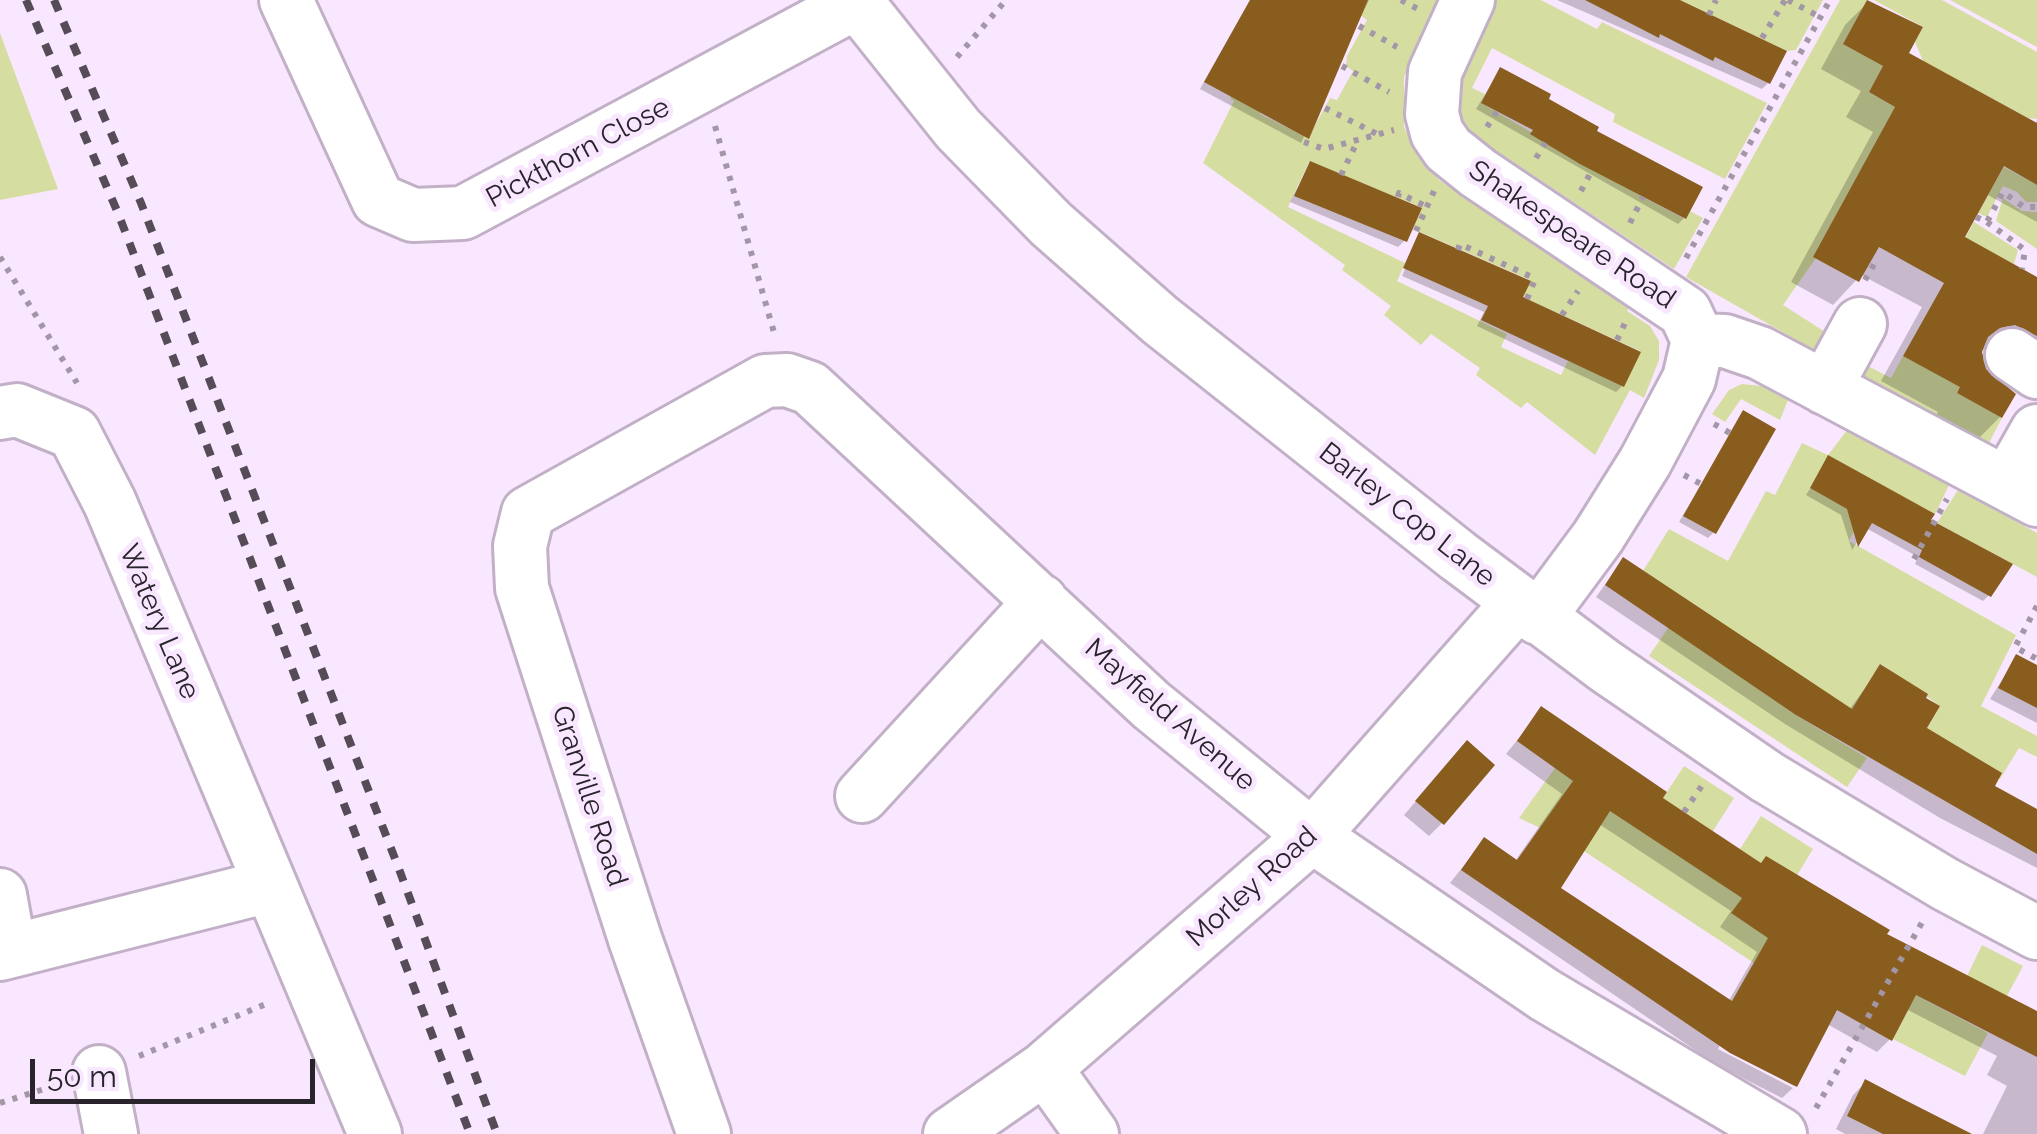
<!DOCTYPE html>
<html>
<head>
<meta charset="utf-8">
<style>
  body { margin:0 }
  #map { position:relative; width:2037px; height:1134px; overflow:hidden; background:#f9e7ff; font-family:Raleway,sans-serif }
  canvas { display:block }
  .scale { position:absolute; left:30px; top:1059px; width:285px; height:45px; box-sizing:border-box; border:5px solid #29232b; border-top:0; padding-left:12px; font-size:30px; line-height:35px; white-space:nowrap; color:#29232b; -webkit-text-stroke:8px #f9e7ff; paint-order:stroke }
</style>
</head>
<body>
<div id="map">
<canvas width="2037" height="1134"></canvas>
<div class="scale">50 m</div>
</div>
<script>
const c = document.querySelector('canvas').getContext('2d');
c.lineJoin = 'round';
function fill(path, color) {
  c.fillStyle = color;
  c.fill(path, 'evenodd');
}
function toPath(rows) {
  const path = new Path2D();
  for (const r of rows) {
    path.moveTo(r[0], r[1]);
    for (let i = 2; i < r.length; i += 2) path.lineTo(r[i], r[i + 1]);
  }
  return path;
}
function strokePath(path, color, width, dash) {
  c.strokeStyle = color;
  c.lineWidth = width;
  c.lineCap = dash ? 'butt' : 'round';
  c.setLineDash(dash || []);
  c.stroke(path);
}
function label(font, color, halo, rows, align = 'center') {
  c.font = font + ' Raleway,sans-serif';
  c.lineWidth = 10;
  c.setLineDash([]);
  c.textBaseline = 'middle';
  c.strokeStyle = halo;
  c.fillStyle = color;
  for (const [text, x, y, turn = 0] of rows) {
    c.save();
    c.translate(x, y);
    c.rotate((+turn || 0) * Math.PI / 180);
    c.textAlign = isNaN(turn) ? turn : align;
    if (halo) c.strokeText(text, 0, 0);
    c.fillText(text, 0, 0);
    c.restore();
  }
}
fill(toPath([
  [1285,0,1282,72,1260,114,1308,138,1330,98,1337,100,1353,71,1346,66,1347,56,1367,20,1360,15,1368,0,1441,0,1404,77,1404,127,1416,151,1439,180,1630,305,1627,311,1650,326,1659,341,1659,360,1644,398,1630,390,1595,455,1527,402,1521,408,1476,375,1480,368,1431,334,1421,345,1384,315,1391,306,1342,270,1345,265,1203,163,1234,101,1230,98],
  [1309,162,1421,207,1413,229,1530,280,1523,297,1640,351,1624,386,1568,361,1561,375,1501,347,1507,334,1397,281,1405,263,1288,207],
  [1497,0,1541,0,1597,29,1602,22,1767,103,1725,179,1613,122,1615,114,1492,48,1472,88,1485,94,1481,103,1643,197,1685,219,1690,211,1703,218,1674,269,1465,130,1457,118,1457,82],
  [1680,0,1823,0,1796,50,1787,51],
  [1840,0,1867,0,1844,44,1883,66,1869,92,1895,107,1816,258,1783,305,1830,335,1814,350,1686,277],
  [1874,0,1942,0,2037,52,2037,119,2028,118,1923,61,1915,42,1923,27],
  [1950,0,2037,0,2037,47],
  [0,33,58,189,0,200],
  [2004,167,2037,185,2037,202,2026,202,2017,192,2003,186,1987,217,1978,213],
  [2003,198,2022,211,2037,212,2037,249,1996,221],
  [1974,222,2018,250,2014,264,1965,238],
  [1903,356,1962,384,1957,393,2002,418,1988,445,1861,375,1866,365,1891,378],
  [1742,384,1761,386,1788,400,1780,420,1741,399,1725,422,1712,414,1729,390],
  [1848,429,1949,485,1935,514,1828,456,1810,488,1861,517,1849,541,2016,635,1981,706,2037,736,2037,757,2019,748,2000,779,1982,770,1986,763,1926,730,1940,706,1881,664,1852,709,1796,715,1867,758,1847,787,1649,656,1668,628,1643,571,1669,529,1728,561,1766,491,1775,495,1802,443,1828,455],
  [1958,490,2037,533,2037,577,1937,523],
  [1684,766,1734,798,1713,831,1663,798],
  [1555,768,1739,896,1742,898,1732,914,1751,926,1761,911,1775,927,1754,963,1570,842,1519,818],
  [1761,816,1813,849,1796,877,1766,857,1761,863,1740,849],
  [1982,945,2023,966,2007,996,1967,976],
  [1908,991,1988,1033,1965,1076,1893,1039,1909,1008]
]), '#d6dda1');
fill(toPath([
  [1250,0,1369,0,1301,143,1200,89],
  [1557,0,1670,0,1768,83,1762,89],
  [1869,1,1920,28,1905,54,2035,125,2037,120,2037,222,1986,194,1961,238,2037,279,2037,372,1990,349,1981,350,2000,417,1976,441,1934,418,1938,412,1881,381,1922,307,1861,275,1833,305,1791,282,1873,132,1846,117,1861,91,1821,69,1845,25],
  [1500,70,1594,132,1684,218,1678,224,1476,109],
  [1310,164,1419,209,1404,241,1398,247,1290,202],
  [1419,235,1520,298,1622,386,1616,392,1477,326,1484,312,1402,276],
  [1744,413,1714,532,1708,538,1679,522],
  [1829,459,1928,521,1989,595,1983,601,1915,564,1918,557,1866,528,1852,550,1841,515,1806,495],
  [1623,560,1849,710,1880,668,1924,728,1992,787,2037,811,2037,868,1940,818,1785,724,1596,597],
  [2014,661,2037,668,2037,723,1990,699],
  [1542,709,1659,799,1760,866,2037,1016,2037,1134,1983,1134,2007,1086,1987,1075,1997,1056,1906,1009,1890,1039,1877,1052,1827,1024,1794,1086,1720,1045,1718,1049,1793,1088,1782,1098,1717,1065,1450,883,1484,840,1515,861,1562,794,1506,754],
  [1599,824,1731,911,1720,927,1757,952,1728,1002,1558,889],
  [1454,757,1442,823,1429,836,1404,815],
  [1866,1082,1967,1134,1845,1134,1836,1129,1853,1095]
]), '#0003');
fill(toPath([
  [1250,0,1368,0,1309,139,1204,82],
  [1585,0,1680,0,1787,51,1770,84,1715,57,1713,61,1660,34,1659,38],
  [1867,0,1923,27,1909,53,2037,123,2037,185,2004,166,1965,237,2037,277,2037,336,2015,325,2000,328,1988,337,1982,352,1986,369,2016,394,2002,418,1957,393,1960,387,1903,356,1944,283,1879,247,1859,282,1813,257,1895,107,1869,92,1883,66,1843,44],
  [1500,67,1551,94,1549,99,1599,127,1597,131,1703,187,1686,219,1580,164,1530,134,1533,130,1481,103],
  [1310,161,1422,208,1407,242,1294,196],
  [1419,232,1531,281,1523,297,1641,352,1624,387,1481,320,1488,306,1403,268],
  [1743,410,1776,429,1716,534,1683,516],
  [1828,455,1935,514,1931,520,2013,564,1991,597,1919,557,1922,550,1872,523,1858,547,1847,509,1810,488],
  [1623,557,1852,709,1880,664,1928,694,1926,698,1940,706,1927,728,2002,773,1995,786,2037,809,2037,854,1796,715,1605,585],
  [2016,654,2037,665,2037,708,1998,688],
  [1541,706,1667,792,1663,798,1761,863,1766,856,1890,930,1887,934,2037,1011,2037,1057,1916,995,1892,1041,1837,1010,1797,1087,1730,1053,1461,870,1484,837,1517,860,1573,781,1517,741],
  [1610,811,1742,898,1731,913,1768,938,1732,1001,1561,888],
  [1467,740,1495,765,1444,825,1415,801],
  [1865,1079,1903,1099,1972,1134,1883,1134,1847,1116]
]), '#885d1e');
const minor = toPath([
  [286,0,378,200,413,215,463,213,857,2],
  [855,0,958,129,1051,224,1160,320,1458,556,1605,666,1767,777,1945,884,2037,933],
  [1468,0,1435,72,1432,114,1437,133,1448,149,1478,173,1685,312,1698,340,1689,379,1645,462,1598,537,1538,618],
  [1698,340,1725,341,1760,353,2037,500],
  [2012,355,2037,372],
  [1825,388,1860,324],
  [0,413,17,410,74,433,110,503,375,1134],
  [2007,484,2037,431],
  [862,796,1041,601],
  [0,895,10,951],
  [0,954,269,886],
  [1045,1068,1092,1134],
  [99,1072,111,1134],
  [704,1134,635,939,522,588,520,546,528,513,765,381,787,380,810,388,1151,705,1312,836,1545,995,1780,1134],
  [950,1134,1045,1068,1312,836,1518,603]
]);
strokePath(minor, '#c2b0c7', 58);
strokePath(toPath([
  [1401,0,1418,9],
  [1788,0,1820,17],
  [1709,15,1716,0],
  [1359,26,1397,47],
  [1762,38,1785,0],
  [957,57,1006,0],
  [1342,66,1389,92],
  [1325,108,1377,134],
  [715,126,775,336],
  [1487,127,1497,111],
  [1304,142,1324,149,1394,130],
  [1536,158,1546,142],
  [1341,175,1358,140],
  [1581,191,1592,170],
  [1398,197,1399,193,1427,207],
  [1976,217,1987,222,2003,192,2024,207,2037,207],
  [1987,222,2025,250,2022,269],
  [1630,223,1643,197],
  [1416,231,1434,191],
  [1458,250,1460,244,1536,279],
  [0,257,77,383],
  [1686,258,1830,0],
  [1865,280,1877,259],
  [1527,299,1536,277],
  [1562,315,1578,291],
  [1617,340,1625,323],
  [1714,424,1730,433],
  [1684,475,1701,484],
  [1914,559,1947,499],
  [2037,606,2015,647,2037,659],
  [1684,812,1703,784],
  [139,1056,271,1002],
  [0,1103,57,1085],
  [1816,1108,1924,919]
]), '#a396a7', 6, [5, 8]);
strokePath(minor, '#fff', 52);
strokePath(toPath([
  [26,0,118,213,470,1134],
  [54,0,141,203,399,869,497,1134]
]), '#554c58', 8, [12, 12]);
label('28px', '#29232b', '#f9e7ff', [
  ["Pickthorn Close",578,153,-28],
  ["Shakespeare Road",1572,235,34],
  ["Barley Cop Lane",1407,515,38],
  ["Watery Lane",159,622,67],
  ["Mayfield Avenue",1170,715,41],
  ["Granville Road",589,796,72],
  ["Morley Road",1252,887,-42]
]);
</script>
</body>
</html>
